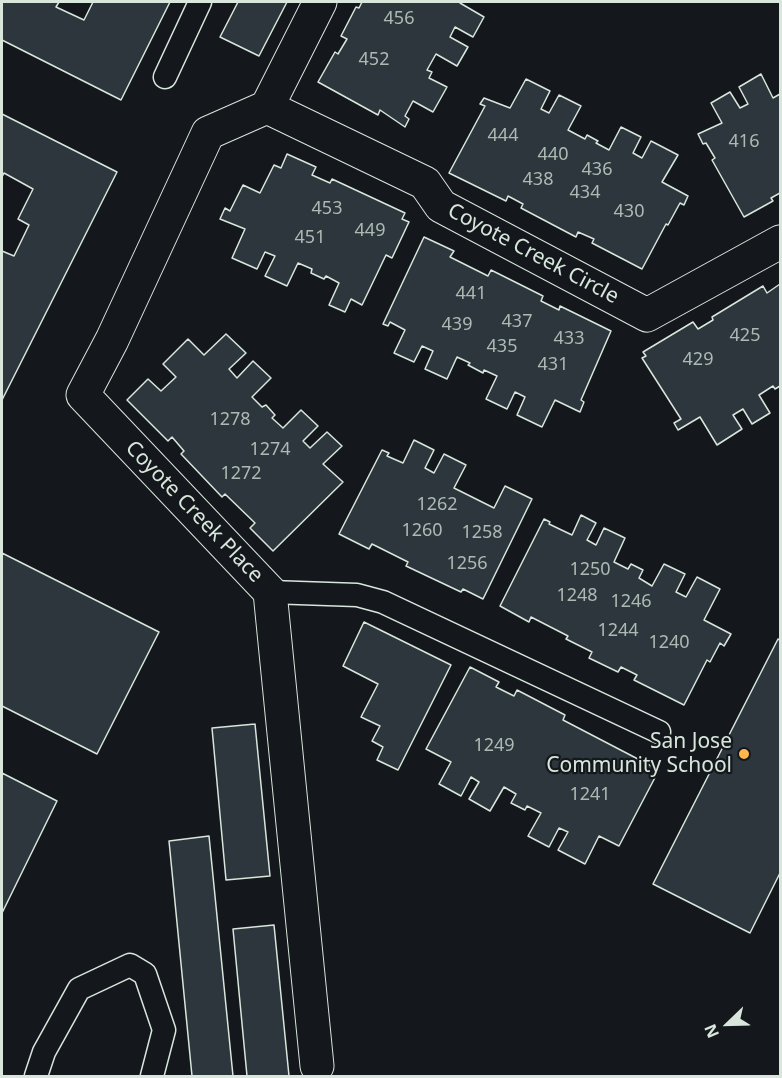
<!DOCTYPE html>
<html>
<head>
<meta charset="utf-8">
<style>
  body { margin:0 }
  #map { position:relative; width:782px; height:1078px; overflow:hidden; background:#14181c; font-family:"Noto Sans",sans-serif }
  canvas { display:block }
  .frame { position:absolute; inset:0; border:3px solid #d8e6dc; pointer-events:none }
  .north { position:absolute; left:698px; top:994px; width:60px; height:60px; -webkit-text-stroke:4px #14181c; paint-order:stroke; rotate:247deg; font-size:16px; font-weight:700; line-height:24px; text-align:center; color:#d8e6dc }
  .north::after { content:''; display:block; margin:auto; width:21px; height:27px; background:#d8e6dc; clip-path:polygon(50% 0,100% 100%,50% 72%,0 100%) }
</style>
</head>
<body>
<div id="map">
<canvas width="782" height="1078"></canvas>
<div class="frame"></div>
<div class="north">N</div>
</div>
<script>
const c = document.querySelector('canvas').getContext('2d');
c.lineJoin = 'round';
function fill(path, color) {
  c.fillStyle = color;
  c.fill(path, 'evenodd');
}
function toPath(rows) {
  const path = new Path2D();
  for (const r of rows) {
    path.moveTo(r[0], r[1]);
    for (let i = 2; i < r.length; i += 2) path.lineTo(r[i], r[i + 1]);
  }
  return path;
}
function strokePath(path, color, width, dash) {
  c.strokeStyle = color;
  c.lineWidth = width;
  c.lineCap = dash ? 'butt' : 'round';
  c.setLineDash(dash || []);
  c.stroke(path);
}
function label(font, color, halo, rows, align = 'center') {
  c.font = font + ' "Noto Sans",sans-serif';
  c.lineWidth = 4.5;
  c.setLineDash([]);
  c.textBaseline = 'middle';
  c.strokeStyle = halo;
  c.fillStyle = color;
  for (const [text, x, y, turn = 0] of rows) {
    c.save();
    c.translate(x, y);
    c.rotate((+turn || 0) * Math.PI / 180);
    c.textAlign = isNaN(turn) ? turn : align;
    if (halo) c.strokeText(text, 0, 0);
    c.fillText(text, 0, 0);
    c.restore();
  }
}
const building = toPath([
  [2,2,59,2,56,7,84,20,93,2,170,2,121,100,2,40,2,2],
  [238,2,287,2,259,56,220,37,238,2],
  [362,2,461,2,460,3,484,17,473,37,455,27,450,37,468,47,457,66,436,54,427,70,432,72,429,78,447,87,433,112,413,101,405,116,409,119,405,127,380,110,378,115,318,82,335,52,338,54,347,39,341,36,356,7,359,8,362,2],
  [761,74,773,98,780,94,780,193,771,198,773,201,744,217,712,160,715,158,706,143,703,144,698,134,722,123,711,103,730,92,740,108,748,104,739,87,761,74],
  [526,79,550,91,541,109,549,113,559,95,581,106,568,130,585,139,587,135,598,141,596,143,609,150,621,127,641,137,633,153,642,158,651,141,678,155,662,182,688,196,684,205,680,203,668,225,666,224,642,269,592,243,594,239,578,232,576,237,521,208,523,204,508,196,506,201,449,173,485,106,480,104,484,98,510,108,526,79],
  [2,114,117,172,2,400,2,251,14,256,29,225,18,219,33,189,4,173,2,177,2,114],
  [287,154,316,167,312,175,330,183,332,179,405,213,402,219,409,222,392,258,386,255,362,305,351,299,345,312,329,305,339,283,326,276,324,279,311,273,312,269,298,263,287,286,265,276,275,256,265,252,257,269,232,258,245,229,220,219,225,208,230,211,243,185,260,193,274,165,281,168,287,154],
  [424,237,454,251,450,257,488,276,491,270,543,296,541,301,559,310,560,306,611,331,581,400,584,402,580,412,555,400,542,427,517,415,525,397,515,392,507,409,486,399,497,376,484,370,483,373,468,365,470,363,457,357,447,379,425,369,433,351,422,346,414,362,394,353,405,330,390,322,388,326,383,324,424,237],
  [780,284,780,386,775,389,773,386,759,395,770,413,752,424,743,409,733,415,742,429,717,445,700,417,678,430,674,423,681,419,642,358,646,356,643,352,693,322,698,329,713,320,712,317,763,286,767,293,780,284],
  [226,334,246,353,229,369,237,378,253,361,271,378,252,397,262,407,266,405,275,415,272,418,283,428,301,410,318,426,303,441,310,448,327,432,342,446,323,464,343,482,273,551,250,528,255,523,225,494,222,497,181,454,184,451,172,437,168,441,127,400,148,379,161,391,176,377,163,364,188,339,204,355,226,334],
  [414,440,434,450,425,468,434,473,444,454,466,465,454,488,494,508,505,486,532,499,483,599,463,589,461,592,406,566,408,562,372,544,369,549,339,534,382,450,389,453,387,456,403,463,414,440],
  [581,515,596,523,587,540,596,545,604,528,625,538,614,562,628,569,631,564,643,570,639,578,652,586,664,564,685,574,676,592,686,597,697,577,720,589,704,620,731,634,724,646,720,643,710,662,707,660,684,705,634,680,637,675,621,667,618,672,589,658,592,652,566,639,568,636,531,617,529,622,500,606,544,519,550,522,549,524,572,535,581,515],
  [2,553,159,632,97,754,2,706,2,553],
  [364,622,451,665,398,770,377,760,383,747,372,741,380,726,361,717,378,684,343,666,364,622],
  [778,639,780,640,780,873,750,933,653,884,778,639],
  [470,667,499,682,496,687,514,696,517,690,565,715,563,720,659,770,619,846,599,836,585,864,558,850,568,832,559,828,549,847,528,836,541,813,527,806,525,810,511,803,516,794,504,787,490,811,469,799,479,782,471,777,461,796,439,784,451,762,426,749,470,667],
  [255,724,270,876,226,880,212,728,255,724],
  [2,773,57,801,2,913,2,773],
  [209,836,233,1076,192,1076,169,841,209,836],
  [274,925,289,1076,247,1076,233,929,274,925]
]);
fill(building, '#2c363c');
strokePath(building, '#d8e6dc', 1.5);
const lane = toPath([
  [165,77,200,2],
  [270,592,357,595,383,602,659,732],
  [36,1076,44,1052,79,989,130,965,145,974,164,1030,152,1076]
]);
const street = toPath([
  [267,107,208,133,112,340,83,395,270,592,317,1066],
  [267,107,425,183,441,206,647,315,780,242],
  [267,107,320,2]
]);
strokePath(lane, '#d8e6dc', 25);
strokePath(street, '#d8e6dc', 35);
strokePath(lane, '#14181c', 22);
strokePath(street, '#14181c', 33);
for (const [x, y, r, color] of [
  [744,754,6,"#ffb74d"]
]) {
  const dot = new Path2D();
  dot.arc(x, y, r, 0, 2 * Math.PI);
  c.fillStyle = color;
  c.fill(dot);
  strokePath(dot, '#14181c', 2);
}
label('18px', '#adbab4', null, [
  ["456",399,19],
  ["452",374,60],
  ["444",503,136],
  ["416",744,142],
  ["440",553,155],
  ["436",597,170],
  ["438",538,180],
  ["434",585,193],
  ["453",327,209],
  ["430",629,212],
  ["449",370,231],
  ["451",310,238],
  ["441",471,294],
  ["437",517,322],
  ["439",457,325],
  ["425",745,336],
  ["433",569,339],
  ["435",502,347],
  ["429",698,360],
  ["431",553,365],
  ["1278",230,420],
  ["1274",270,450],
  ["1272",241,474],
  ["1262",437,505],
  ["1260",422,531],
  ["1258",482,533],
  ["1256",467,564],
  ["1250",590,570],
  ["1248",577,596],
  ["1246",631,602],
  ["1244",618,631],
  ["1240",669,643],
  ["1249",494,746],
  ["1241",590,795]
]);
label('21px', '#d8e6dc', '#14181c', [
  ["Coyote Creek Circle",533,254,28],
  ["Coyote Creek Place",194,512,46]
]);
label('21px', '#d8e6dc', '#14181c', [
  ["San Jose",732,742],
  ["Community School",732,766]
], 'right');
</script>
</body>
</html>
